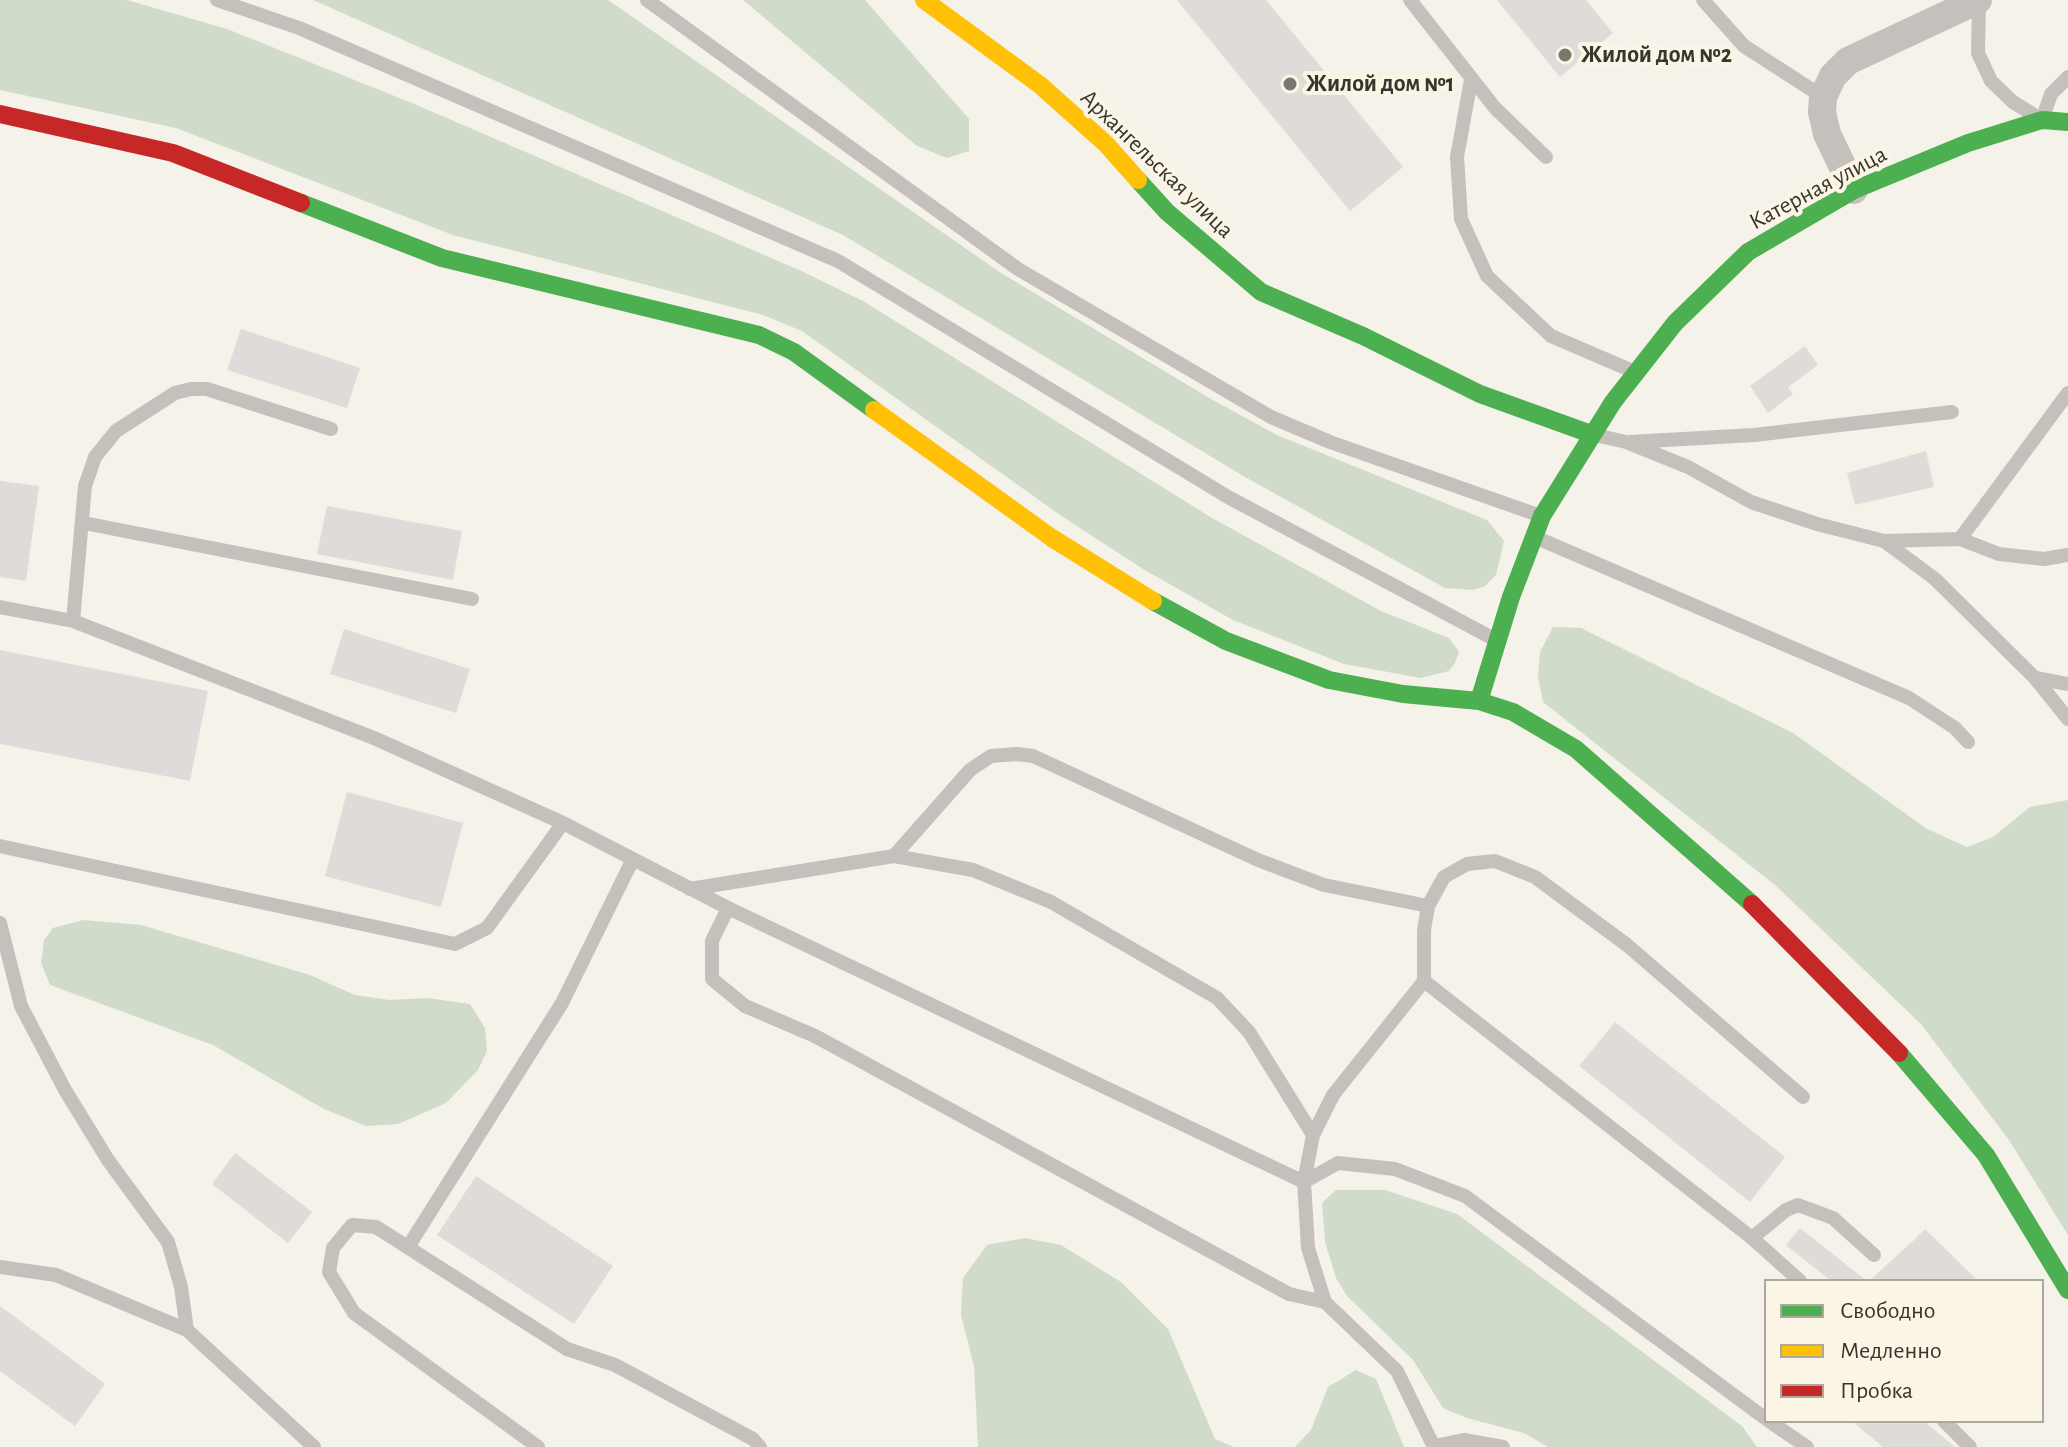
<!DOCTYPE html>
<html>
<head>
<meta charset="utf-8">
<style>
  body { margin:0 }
  #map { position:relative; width:2068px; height:1447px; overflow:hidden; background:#f5f2e9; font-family:"Alegreya Sans",sans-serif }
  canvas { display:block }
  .legend { position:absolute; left:1764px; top:1279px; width:280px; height:144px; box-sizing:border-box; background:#faf5e4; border:2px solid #aca89b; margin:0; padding:10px 14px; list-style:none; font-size:24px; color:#37352e }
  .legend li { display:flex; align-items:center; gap:16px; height:40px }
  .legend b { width:40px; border:2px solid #aca89b }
</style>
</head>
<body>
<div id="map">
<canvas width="2068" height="1447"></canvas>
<ul class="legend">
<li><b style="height:10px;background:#4caf50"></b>Свободно</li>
<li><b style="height:10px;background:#ffc107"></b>Медленно</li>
<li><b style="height:10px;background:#c62828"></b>Пробка</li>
</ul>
</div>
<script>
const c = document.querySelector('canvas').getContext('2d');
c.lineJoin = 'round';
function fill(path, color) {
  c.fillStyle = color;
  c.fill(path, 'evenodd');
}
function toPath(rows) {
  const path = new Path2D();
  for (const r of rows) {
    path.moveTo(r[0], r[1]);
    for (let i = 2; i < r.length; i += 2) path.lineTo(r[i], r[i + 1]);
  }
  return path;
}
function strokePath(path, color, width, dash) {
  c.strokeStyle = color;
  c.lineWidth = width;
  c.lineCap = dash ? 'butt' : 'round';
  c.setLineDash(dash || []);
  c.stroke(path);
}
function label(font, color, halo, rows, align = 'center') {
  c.font = font + ' "Alegreya Sans",sans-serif';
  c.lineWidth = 8;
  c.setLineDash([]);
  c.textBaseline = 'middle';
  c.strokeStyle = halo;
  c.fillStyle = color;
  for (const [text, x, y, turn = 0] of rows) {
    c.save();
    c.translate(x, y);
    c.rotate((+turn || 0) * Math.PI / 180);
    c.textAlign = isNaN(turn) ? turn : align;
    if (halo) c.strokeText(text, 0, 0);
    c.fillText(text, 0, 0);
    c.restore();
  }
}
fill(toPath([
  [0,0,127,0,227,29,412,103,799,270,863,301,1212,518,1381,611,1449,638,1459,652,1455,663,1449,671,1421,678,1344,664,1233,620,1143,569,1060,515,802,331,763,315,453,235,176,128,0,90],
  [313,0,608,0,1001,273,1211,399,1277,435,1487,520,1504,541,1496,575,1485,586,1473,590,1445,588,1245,477,843,235],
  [743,0,865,0,969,119,969,151,947,158,917,146],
  [1553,627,1581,628,1793,733,1927,829,1967,847,1993,837,2030,807,2068,800,2068,1235,2009,1140,1921,1024,1775,885,1543,702,1538,676,1540,652],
  [83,920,141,925,310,975,355,995,389,1000,427,998,470,1004,485,1028,487,1051,478,1070,446,1103,398,1124,366,1126,324,1109,213,1045,50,985,41,963,44,940,53,928],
  [1336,1190,1385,1190,1457,1214,1742,1426,1757,1447,1548,1447,1524,1433,1467,1418,1443,1408,1413,1360,1347,1296,1336,1278,1325,1242,1322,1203],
  [1025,1238,1061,1245,1121,1282,1168,1329,1215,1439,1234,1447,978,1447,974,1366,961,1315,963,1278,987,1245],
  [1356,1370,1376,1379,1404,1447,1295,1447,1311,1430,1328,1387]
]), '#d0dbca');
fill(toPath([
  [1177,0,1266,0,1403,167,1350,211],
  [1497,0,1586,0,1613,33,1560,77],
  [241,329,360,368,347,408,227,370],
  [1805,346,1818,365,1788,387,1793,394,1768,413,1750,386],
  [1926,451,1934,487,1855,505,1847,473],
  [0,481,39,486,26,581,0,577],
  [327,506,462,531,453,580,317,554],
  [344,629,470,669,456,713,330,674],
  [0,650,208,691,190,781,0,744],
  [347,792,463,823,441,907,325,876],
  [1615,1022,1785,1157,1750,1202,1579,1066],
  [235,1153,312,1212,288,1243,212,1184],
  [476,1176,613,1266,574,1324,437,1235],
  [1800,1228,1867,1281,1831,1281,1786,1245],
  [1925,1229,1978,1281,1869,1281,1914,1240],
  [0,1306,105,1384,75,1426,0,1371],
  [1852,1421,1924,1421,1955,1447,1883,1447]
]), '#dfdbd8');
strokePath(toPath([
  [217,0,299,28,838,261,1228,497,1494,639],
  [647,0,1018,269,1271,417,1330,442,1541,516],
  [1410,0,1495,108,1546,157],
  [1703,0,1744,46,1823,97],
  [1979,0,1978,53,1991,81,2013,102,2042,120,2051,94,2068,77],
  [1471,80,1457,157,1461,219,1487,276,1551,336,1635,372],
  [1595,435,1626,442,1688,467,1751,502,1817,524,1884,541,1960,539,1999,554,2044,559,2068,555],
  [1630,442,1754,435,1952,412],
  [84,523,472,599],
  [1537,538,1909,698,1955,728,1968,742],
  [1960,539,2068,393],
  [1884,541,1935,579,2035,678,2068,719],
  [0,607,73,621,374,738,563,823,728,908,1304,1182,1308,1248,1325,1302,1397,1371,1434,1447],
  [73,621,85,486,95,457,116,431,175,393,191,389,207,389,331,429],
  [2036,678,2068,684],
  [0,846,455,944,487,928,563,823],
  [894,856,970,770,991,756,1017,754,1033,756,1258,860,1324,885,1428,906],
  [690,889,894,856,973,870,1051,902,1217,998,1249,1032,1313,1135],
  [728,908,712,941,712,979,745,1006,815,1036,1289,1294,1325,1302],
  [0,923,21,1006,65,1090,108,1160,168,1242,181,1287,187,1330],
  [1424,981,1752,1238,1800,1281],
  [1304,1182,1313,1135,1333,1095,1424,981,1424,930,1428,906,1444,877,1467,864,1495,861,1535,877,1627,945,1803,1097],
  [1304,1182,1338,1163,1395,1169,1465,1196,1766,1419],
  [1752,1238,1786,1210,1798,1205,1833,1218,1874,1255],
  [408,1247,562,1003,633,859],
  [0,1267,56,1275,187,1330,314,1447],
  [1769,1421,1807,1447],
  [1944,1421,1970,1447],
  [1434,1446,1464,1440,1503,1447],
  [538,1447,354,1313,329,1272,333,1248,352,1225,376,1227,567,1349,615,1365,753,1439,760,1447]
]), '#c5c0bc', 14);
strokePath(toPath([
  [1854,190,1827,134,1822,112,1823,97,1833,76,1848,61,1978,0]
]), '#c5c0bc', 28);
strokePath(toPath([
  [1138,180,1167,212,1261,292,1363,336,1480,394,1591,434],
  [301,203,442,258,759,335,794,352,874,410],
  [1153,601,1226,641,1329,680,1403,694,1479,701,1513,712,1576,749,1752,904],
  [1479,701,1511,597,1542,516,1613,402,1675,323,1748,252,1854,190,1968,143,2042,120,2068,122],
  [1899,1053,1986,1155,2068,1290]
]), '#4caf50', 18);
strokePath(toPath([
  [924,0,1040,85,1106,144,1138,180],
  [874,410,1052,538,1153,601]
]), '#ffc107', 18);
strokePath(toPath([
  [0,114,173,153,301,203],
  [1752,904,1899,1053]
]), '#c62828', 18);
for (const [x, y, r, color] of [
  [1565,55,8,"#7a776f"],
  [1290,84,8,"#7a776f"]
]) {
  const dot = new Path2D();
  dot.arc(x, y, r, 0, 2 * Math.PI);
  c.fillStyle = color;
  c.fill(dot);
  strokePath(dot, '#faf5e4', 3);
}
label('bold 24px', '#37352e', '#faf5e4', [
  ["Жилой дом №2",1581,55],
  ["Жилой дом №1",1306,84]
], 'left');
label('24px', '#37352e', '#faf5e4', [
  ["Архангельская улица",1157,164,44],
  ["Катерная улица",1818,188,-28]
]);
</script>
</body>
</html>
